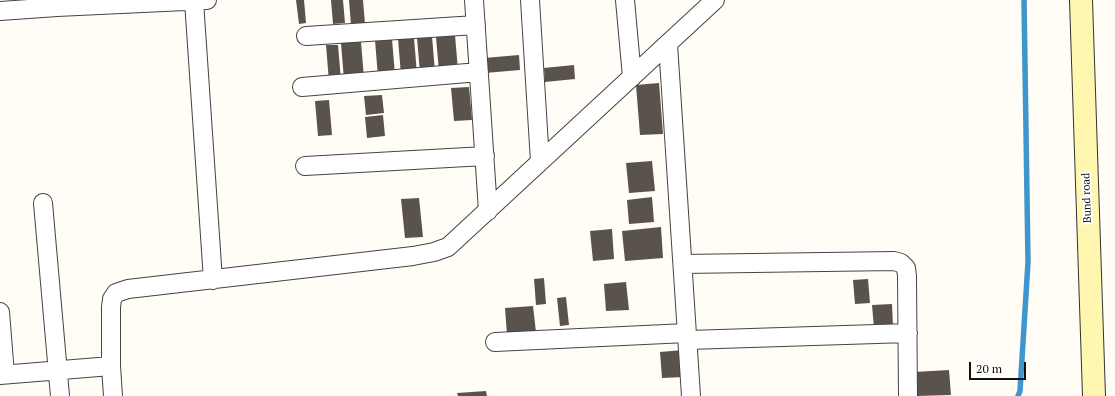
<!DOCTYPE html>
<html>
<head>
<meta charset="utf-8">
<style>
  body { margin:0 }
  #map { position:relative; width:1115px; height:396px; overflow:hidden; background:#fffdf5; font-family:"PT Serif",serif }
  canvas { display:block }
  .scale { position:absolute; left:969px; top:362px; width:57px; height:18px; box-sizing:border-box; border:2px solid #111; border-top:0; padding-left:5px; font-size:12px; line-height:14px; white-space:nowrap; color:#111; -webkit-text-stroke:3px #fff; paint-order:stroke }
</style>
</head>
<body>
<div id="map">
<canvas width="1115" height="396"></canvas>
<div class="scale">20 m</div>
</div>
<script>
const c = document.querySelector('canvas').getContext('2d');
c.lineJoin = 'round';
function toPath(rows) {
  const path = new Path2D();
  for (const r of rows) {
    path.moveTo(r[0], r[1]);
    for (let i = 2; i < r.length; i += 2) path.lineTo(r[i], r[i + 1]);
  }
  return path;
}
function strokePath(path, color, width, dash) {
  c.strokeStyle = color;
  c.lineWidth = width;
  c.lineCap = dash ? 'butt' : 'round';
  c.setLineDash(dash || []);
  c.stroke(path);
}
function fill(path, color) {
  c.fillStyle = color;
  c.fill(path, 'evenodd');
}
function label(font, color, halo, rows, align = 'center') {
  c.font = font + ' "PT Serif",serif';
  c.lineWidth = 4;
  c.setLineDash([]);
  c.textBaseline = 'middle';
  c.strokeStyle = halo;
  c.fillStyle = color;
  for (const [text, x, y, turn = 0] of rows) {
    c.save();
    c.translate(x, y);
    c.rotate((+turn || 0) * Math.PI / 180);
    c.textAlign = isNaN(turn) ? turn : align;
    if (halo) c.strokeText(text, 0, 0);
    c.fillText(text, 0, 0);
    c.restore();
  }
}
strokePath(toPath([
  [1018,396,1020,391,1028,262,1024,0]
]), '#3f96cf', 5.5);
fill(toPath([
  [296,0,304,0,306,23,299,24],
  [331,0,343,0,345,23,333,24],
  [349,0,363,0,365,24,351,25],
  [455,35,458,70,439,72,436,37],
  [432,36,435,72,420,73,417,38],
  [414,38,417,74,401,75,398,39],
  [392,39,395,75,378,77,375,40],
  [361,42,364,78,344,80,341,43],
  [326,45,338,45,341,81,329,82],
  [519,55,520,70,485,73,484,58],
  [574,65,575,79,545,82,544,68],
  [659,83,663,134,640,135,636,85],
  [469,87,472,120,454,121,451,88],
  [382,95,384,113,366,115,364,96],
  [329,100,332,135,318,136,315,101],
  [383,115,385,136,367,138,365,117],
  [652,161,655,191,629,193,626,163],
  [652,197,654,222,629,224,627,200],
  [419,198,423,237,405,238,401,199],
  [661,227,663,258,625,261,622,231],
  [612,229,614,259,593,261,590,231],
  [544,278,546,304,536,305,534,279],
  [868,279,870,303,855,304,853,280],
  [626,282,629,310,606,311,604,284],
  [566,297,569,325,560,326,557,298],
  [892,304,893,327,874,328,872,305],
  [533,306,536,332,507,335,505,308],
  [683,350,684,377,662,378,660,352],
  [949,370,951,395,916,396,914,372],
  [486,391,487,396,458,396,457,393]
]), '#5a524d');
const street = toPath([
  [474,0,488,211],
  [530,0,540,162],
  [625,0,632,77],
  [194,1,213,280],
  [0,11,57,7,207,0],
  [306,36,476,25],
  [668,44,691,396],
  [302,87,479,72],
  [305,166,485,156],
  [43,203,60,396],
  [683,264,894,261,901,263,906,268,907,276,908,396],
  [0,312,5,374],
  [688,340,908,333],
  [495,342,687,333],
  [0,375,111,366],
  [113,396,111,366,111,307,112,299,116,293,128,289,413,256,434,252,448,247,715,0]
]);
const secondary = toPath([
  [1081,0,1094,396]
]);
strokePath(street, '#444', 20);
strokePath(secondary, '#333', 24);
strokePath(street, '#fff', 18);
strokePath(secondary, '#fff6b0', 22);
label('11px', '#111', '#fff', [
  ["Bund road",1087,198,-92]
]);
</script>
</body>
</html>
